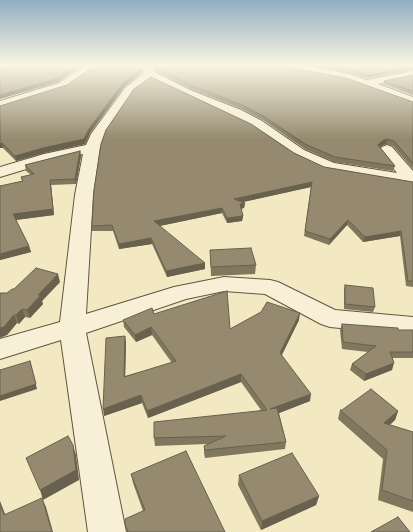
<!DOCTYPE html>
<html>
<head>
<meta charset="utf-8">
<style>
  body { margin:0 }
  canvas { display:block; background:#f2e8c1 }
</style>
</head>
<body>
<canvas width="413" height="532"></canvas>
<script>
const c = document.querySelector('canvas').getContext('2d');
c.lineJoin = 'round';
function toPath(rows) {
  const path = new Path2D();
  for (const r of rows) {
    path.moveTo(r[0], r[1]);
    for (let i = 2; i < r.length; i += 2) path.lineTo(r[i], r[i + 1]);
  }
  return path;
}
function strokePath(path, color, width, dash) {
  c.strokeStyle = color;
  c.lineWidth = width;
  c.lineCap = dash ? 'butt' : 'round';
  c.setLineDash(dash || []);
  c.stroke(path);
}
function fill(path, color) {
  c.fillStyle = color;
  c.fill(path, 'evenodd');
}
const minor = toPath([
  [86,65,98,65,67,87,0,109,0,101,59,83,86,65],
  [142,65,152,65,155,72,190,90,241,110,262,121,304,150,334,163,397,173,379,150,382,147,387,145,392,147,413,171,413,186,324,170,294,156,252,127,231,116,182,94,151,79,133,92,105,134,100,148,93,195,86,314,174,287,224,277,270,280,278,282,335,310,413,317,413,335,330,327,321,324,265,294,224,291,186,299,86,333,126,532,88,532,61,340,0,359,0,339,60,322,75,195,83,154,53,161,0,177,0,167,44,154,86,145,91,134,125,88,144,73,142,65],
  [277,65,299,65,349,74,367,80,413,71,413,77,378,84,413,97,413,105,346,80,282,68,277,65]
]);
strokePath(minor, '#615542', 2);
fill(minor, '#f7f0d7');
fill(toPath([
  [153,65,280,65,413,102,413,169,393,146,386,144,381,146,380,147,395,166,393,171,334,162,305,149,263,120,242,109,191,89,156,71],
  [307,65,413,65,367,78,349,73],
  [142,72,124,87,90,133,85,144,44,153,16,161,3,148,0,148,0,106],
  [413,75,413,95,383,84,384,81],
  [80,151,81,156,76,184,51,185,54,215,16,220,29,246,31,252,0,260,0,186,22,181,21,177,31,175,26,171,25,165],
  [294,153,324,167,413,182,413,287,406,286,400,236,363,242,347,225,329,245,304,236,311,187,243,202,245,203,244,208,241,209,243,216,242,221,227,223,222,213,159,226,205,269,167,277,152,244,119,249,113,231,92,231,92,226],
  [210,250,256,265,255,274,211,276],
  [60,282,42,301,43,304,30,318,25,317,19,324,17,323,7,335,7,293,14,289],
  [345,285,375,307,373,312,344,309,344,289],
  [154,314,230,329,299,320,282,355,310,401,279,413,286,442,285,449,205,458,204,453,204,446,207,444,155,446,154,438,261,410,241,382,148,418,142,403,104,416,125,336,126,344,125,376,172,363,152,335,136,342,124,327,123,320],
  [342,324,398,330,413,330,413,358,393,358,392,370,364,381,350,370,352,364,368,352,342,349,340,330],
  [340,410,342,410,398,411,395,420,390,425,413,432,413,512,378,500,383,459,338,419],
  [131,474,225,532,127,532,125,524,143,511,133,483],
  [239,475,319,496,316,505,261,530,238,485]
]), '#80775f');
fill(toPath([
  [78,65,83,65,58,82,0,99,0,95],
  [413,67,413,70,367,78,368,75],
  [142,69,142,72,124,87,90,133,85,144,44,153,16,161,15,156,89,129,123,83],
  [387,139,386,144,381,146,378,150,378,145,382,141],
  [2,143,3,148,0,148,0,144],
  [80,151,81,156,76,184,75,179],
  [50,180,51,185,54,215,15,220,13,214],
  [312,182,311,187,234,204,234,199],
  [245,203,244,208,239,209,240,204],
  [222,208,222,213,155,227,154,221],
  [243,216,242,221,227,223,227,218],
  [348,220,347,225,329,245,330,239],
  [401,231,400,236,363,242,365,237],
  [151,238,152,244,119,249,119,244],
  [29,246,31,252,0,260,0,254],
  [205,263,205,269,167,277,166,271],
  [58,274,60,282,42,301,43,304,30,318,27,310,38,295],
  [22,309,25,317,19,324,16,315],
  [300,313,299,320,279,360,280,353],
  [14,315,17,323,7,335,0,338,0,328],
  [151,327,152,335,136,342,135,335],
  [125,336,126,344,125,384,124,377],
  [30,361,37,389,0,401,0,396],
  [394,363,392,370,364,381,366,374],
  [241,374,241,382,148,418,147,411],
  [311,394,310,401,269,417,270,409],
  [141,395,142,403,104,416,103,409],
  [398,411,395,420,380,432,384,423],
  [73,445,76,455,79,480,43,500,40,490],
  [319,496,316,505,261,530,262,521],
  [42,498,46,507,53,532,52,532],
  [0,501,9,524,4,515,0,504]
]), '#68614e');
const building = toPath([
  [0,65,78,65,58,78,0,95,0,65],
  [96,65,141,65,142,69,123,83,89,129,84,139,43,148,15,156,2,143,0,144,0,106,67,85,96,65],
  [154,65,280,65,282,66,346,78,413,102,413,163,394,141,387,139,382,141,378,145,395,166,335,157,305,144,263,116,242,105,191,85,156,67,154,65],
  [326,65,413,65,413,67,368,75,350,69,326,65],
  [413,75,413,91,384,81,413,75],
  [151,77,251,124,294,153,324,167,413,182,413,281,408,281,401,231,365,237,348,220,330,239,305,231,312,182,234,199,245,203,240,204,243,216,227,218,222,208,154,221,205,263,166,271,151,238,119,244,112,225,92,226,94,190,101,144,106,130,134,89,151,77],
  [80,151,75,179,50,180,53,209,13,214,29,246,0,254,0,186,23,181,21,177,34,174,25,165,80,151],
  [251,248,256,265,211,267,210,250,251,248],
  [36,268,58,274,38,295,41,295,27,310,22,309,16,315,14,315,4,327,0,328,0,293,7,293,12,289,14,289,36,268],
  [345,285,373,288,375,307,345,304,345,285],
  [227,291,230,329,261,312,267,302,300,313,280,353,311,394,270,409,277,408,286,442,205,450,204,446,226,436,154,438,154,422,267,410,241,374,147,411,141,395,103,409,106,338,125,336,124,377,176,361,151,327,135,335,123,320,152,308,154,314,227,291],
  [342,324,398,328,398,330,413,330,413,352,390,352,394,363,366,374,352,364,376,346,343,342,342,324],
  [30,361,36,384,0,396,0,370,30,361],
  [371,389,398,411,384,423,413,432,413,501,382,490,387,450,340,410,342,410,371,389],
  [68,436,73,445,76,470,40,490,26,458,68,436],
  [186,451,225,532,128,532,125,524,125,519,145,510,131,474,186,451],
  [292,453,319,496,262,521,239,475,292,453],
  [42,498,52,532,0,532,0,504,4,515,42,498],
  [398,517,410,532,371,532,398,517]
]);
fill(building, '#958a6f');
strokePath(building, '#68614e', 1);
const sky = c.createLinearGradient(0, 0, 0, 139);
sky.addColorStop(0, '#91aec1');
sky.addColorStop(0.47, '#f9f5e3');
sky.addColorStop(1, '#f9f5e300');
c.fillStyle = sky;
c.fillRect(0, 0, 413, 139);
</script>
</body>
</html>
